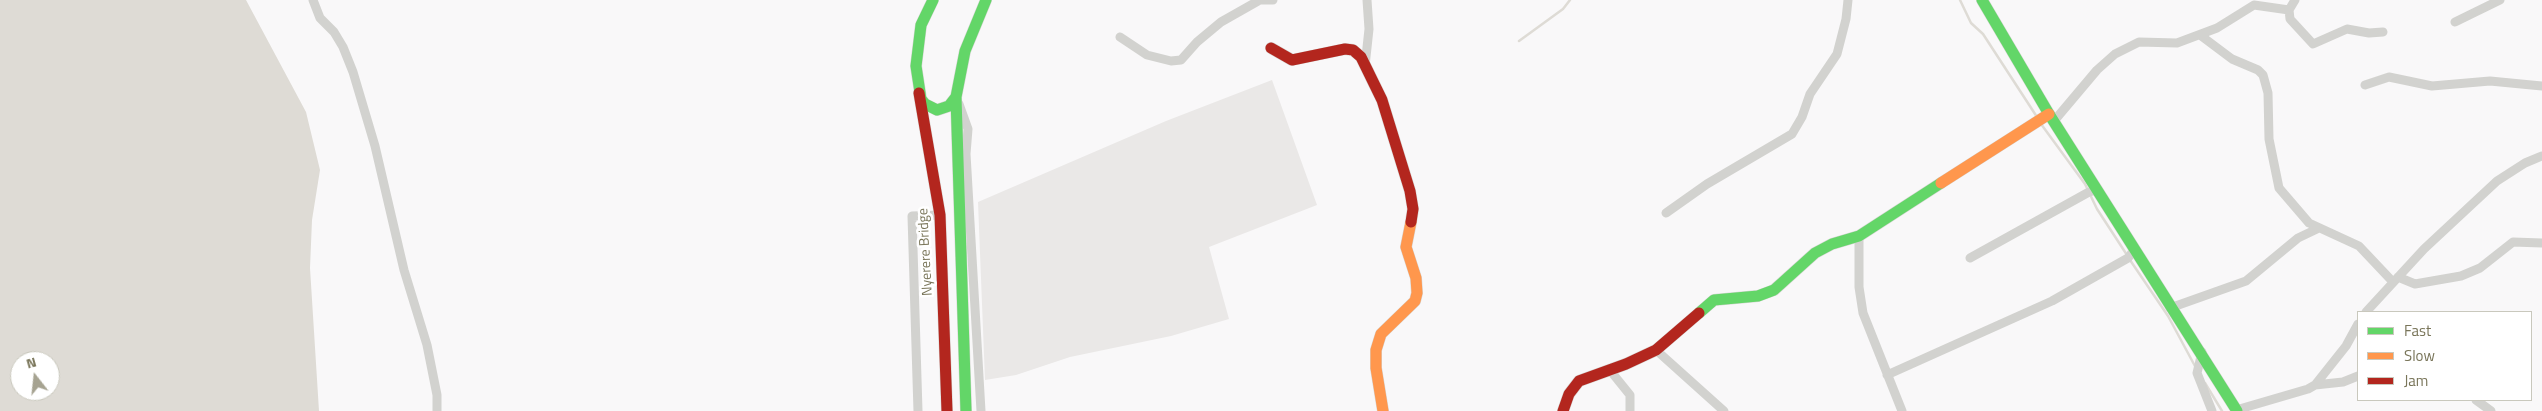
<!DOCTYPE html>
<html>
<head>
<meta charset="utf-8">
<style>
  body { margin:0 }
  #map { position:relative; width:2542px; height:411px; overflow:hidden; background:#f9f8f9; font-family:"Titillium Web",sans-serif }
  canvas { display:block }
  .legend { position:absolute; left:2357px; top:311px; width:175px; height:90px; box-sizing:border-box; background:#fff; border:1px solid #c9c8bd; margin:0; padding:6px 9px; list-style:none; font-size:15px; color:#797559 }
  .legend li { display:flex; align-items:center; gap:10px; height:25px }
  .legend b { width:25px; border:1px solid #c9c8bd }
  .north { position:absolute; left:10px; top:351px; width:50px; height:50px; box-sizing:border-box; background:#fff; border:1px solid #c9c8bd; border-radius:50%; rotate:344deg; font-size:14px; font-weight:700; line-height:20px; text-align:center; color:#797559 }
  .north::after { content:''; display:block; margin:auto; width:18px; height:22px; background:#a6a391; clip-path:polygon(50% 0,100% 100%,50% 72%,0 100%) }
</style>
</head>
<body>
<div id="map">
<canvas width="2542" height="411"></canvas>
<ul class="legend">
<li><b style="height:6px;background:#63d668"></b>Fast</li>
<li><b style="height:6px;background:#ff974d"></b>Slow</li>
<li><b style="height:6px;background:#b3261e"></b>Jam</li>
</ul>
<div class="north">N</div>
</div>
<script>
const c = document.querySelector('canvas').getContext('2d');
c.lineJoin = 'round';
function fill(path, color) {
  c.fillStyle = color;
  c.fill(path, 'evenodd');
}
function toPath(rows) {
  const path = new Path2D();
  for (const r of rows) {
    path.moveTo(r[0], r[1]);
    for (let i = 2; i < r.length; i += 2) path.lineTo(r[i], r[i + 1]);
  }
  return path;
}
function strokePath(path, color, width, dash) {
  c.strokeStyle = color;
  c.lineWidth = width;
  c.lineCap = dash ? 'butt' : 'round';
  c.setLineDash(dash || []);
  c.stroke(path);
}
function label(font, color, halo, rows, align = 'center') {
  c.font = font + ' "Titillium Web",sans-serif';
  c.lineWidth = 5;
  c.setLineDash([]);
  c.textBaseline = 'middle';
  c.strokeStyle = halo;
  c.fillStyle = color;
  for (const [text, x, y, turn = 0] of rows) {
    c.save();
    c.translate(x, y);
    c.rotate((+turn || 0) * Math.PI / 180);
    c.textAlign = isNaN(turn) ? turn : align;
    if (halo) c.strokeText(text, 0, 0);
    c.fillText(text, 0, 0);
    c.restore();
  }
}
fill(toPath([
  [1272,80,1317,205,1209,247,1229,319,1171,336,1070,357,1016,375,985,380,978,202,1166,121]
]), '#eae8e7');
fill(toPath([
  [0,0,246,0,306,112,320,170,312,220,310,268,319,411,0,411],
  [20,361,50,361,50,391,20,391]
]), '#dedbd5');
strokePath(toPath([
  [1960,0,1971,23,1983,34,2037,117],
  [1519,41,1563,9,1570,0],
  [2041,124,2085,184,2097,209,2127,255],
  [2130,260,2168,316,2196,368],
  [2205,383,2222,411]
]), '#dedbd5', 2.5);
const fast = toPath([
  [933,0,921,25,916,66,921,99,925,104,937,110,949,106,956,97,965,51,986,0],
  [1982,0,2049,114,2237,411],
  [956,97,966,411],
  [1699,313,1714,300,1758,296,1774,290,1815,253,1832,244,1859,236,1941,183]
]);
const slow = toPath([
  [1941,183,2049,114],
  [1383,411,1376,368,1376,350,1381,334,1415,301,1417,293,1416,278,1406,247,1411,222]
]);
const jam = toPath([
  [1271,48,1292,60,1345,49,1353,50,1361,57,1382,100,1410,191,1413,209,1411,222],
  [919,93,940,215,947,411],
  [1563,411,1569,394,1579,381,1626,364,1656,350,1699,313]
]);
strokePath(fast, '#d7d6d4', 12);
strokePath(slow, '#d7d6d4', 12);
strokePath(jam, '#d7d6d4', 12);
strokePath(toPath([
  [313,0,320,18,334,32,343,47,353,72,375,146,404,270,427,345,437,395,437,411],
  [1257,0,1273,0],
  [2295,0,2289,10,2290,19,2313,44,2347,29,2369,33,2383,32],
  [2455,22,2500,0],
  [2200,35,2232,59,2258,70,2263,75,2268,93,2269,139,2279,188,2309,223,2359,246,2393,282],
  [1120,37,1147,55,1171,61,1181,60,1197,42,1221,22,1258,1],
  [1365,66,1369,29,1367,0],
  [2365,85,2389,77,2432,86,2490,81,2542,86],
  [959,104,968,129,966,154,981,411],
  [2054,121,2097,70,2115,54,2139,42,2177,43,2217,28,2254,5,2289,10],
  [1666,213,1707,184,1792,134,1802,117,1810,94,1837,54,1846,19,1848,0],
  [1859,236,1859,287,1863,313,1902,411],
  [1970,258,2089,192,2097,190],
  [2398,277,2415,284,2461,276,2480,268,2513,242,2542,243],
  [2170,308,2246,281,2298,238,2319,228],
  [2366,312,2424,249,2497,181,2525,163,2542,156],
  [1656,350,1724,411],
  [2202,352,2197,373,2212,411],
  [1609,369,1630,395,1630,411],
  [1887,375,2052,301,2128,258,2134,250],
  [2315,385,2343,382,2358,376],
  [2476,400,2491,411],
  [2236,410,2308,389,2315,385,2346,346,2358,324],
  [918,411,912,216,940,215]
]), '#d2d2cf', 9);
strokePath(fast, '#63d668', 11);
strokePath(slow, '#ff974d', 11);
strokePath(jam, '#b3261e', 11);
label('14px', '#797559', '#fff', [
  ["Nyerere Bridge",926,252,-93]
]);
</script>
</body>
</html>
